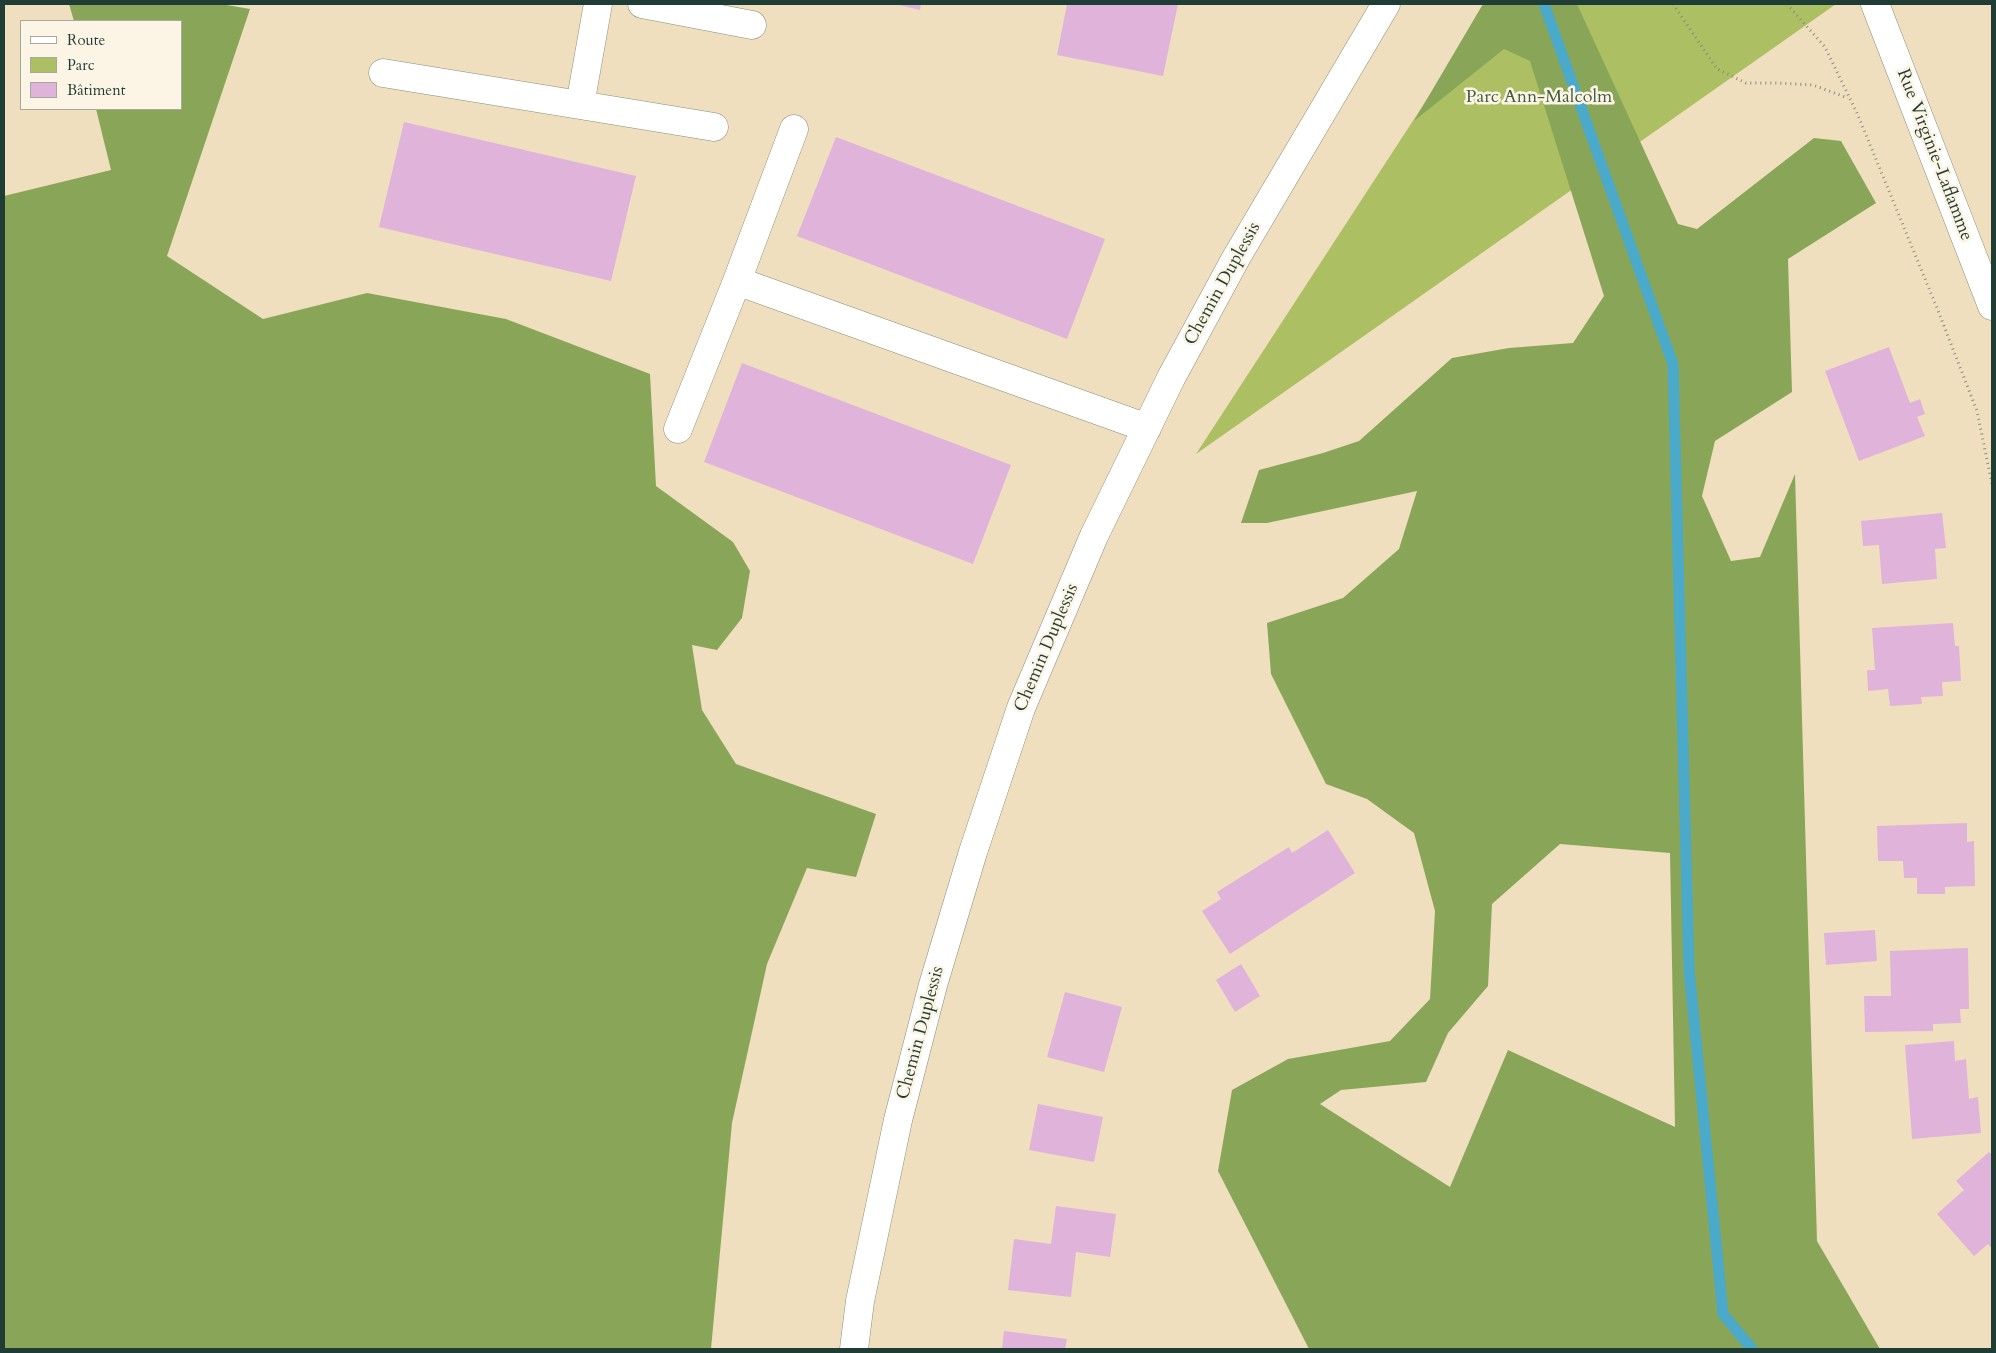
<!DOCTYPE html>
<html>
<head>
<meta charset="utf-8">
<style>
  body { margin:0 }
  #map { position:relative; width:1996px; height:1353px; overflow:hidden; background:#f0dfbe; font-family:Cardo,serif }
  canvas { display:block }
  .frame { position:absolute; inset:0; border:5px solid #1f3d34; pointer-events:none }
  .legend { position:absolute; left:20px; top:20px; width:162px; height:90px; box-sizing:border-box; background:#fcf5e5; border:1px solid #a4ab9e; margin:0; padding:6px 9px; list-style:none; font-size:15px; color:#1f3d34 }
  .legend li { display:flex; align-items:center; gap:10px; height:25px }
  .legend b { width:25px; border:1px solid #a4ab9e }
</style>
</head>
<body>
<div id="map">
<canvas width="1996" height="1353"></canvas>
<div class="frame"></div>
<ul class="legend">
<li><b style="height:6px;background:#fff"></b>Route</li>
<li><b style="height:14px;background:#acbf62"></b>Parc</li>
<li><b style="height:14px;background:#e0b3db"></b>Bâtiment</li>
</ul>
</div>
<script>
const c = document.querySelector('canvas').getContext('2d');
c.lineJoin = 'round';
function fill(path, color) {
  c.fillStyle = color;
  c.fill(path, 'evenodd');
}
function toPath(rows) {
  const path = new Path2D();
  for (const r of rows) {
    path.moveTo(r[0], r[1]);
    for (let i = 2; i < r.length; i += 2) path.lineTo(r[i], r[i + 1]);
  }
  return path;
}
function strokePath(path, color, width, dash) {
  c.strokeStyle = color;
  c.lineWidth = width;
  c.lineCap = dash ? 'butt' : 'round';
  c.setLineDash(dash || []);
  c.stroke(path);
}
function label(font, color, halo, rows, align = 'center') {
  c.font = font + ' Cardo,serif';
  c.lineWidth = 5;
  c.setLineDash([]);
  c.textBaseline = 'middle';
  c.strokeStyle = halo;
  c.fillStyle = color;
  for (const [text, x, y, turn = 0] of rows) {
    c.save();
    c.translate(x, y);
    c.rotate((+turn || 0) * Math.PI / 180);
    c.textAlign = isNaN(turn) ? turn : align;
    if (halo) c.strokeText(text, 0, 0);
    c.fillText(text, 0, 0);
    c.restore();
  }
}
fill(toPath([
  [1489,4,1836,4,1196,454]
]), '#acbf62');
fill(toPath([
  [69,4,221,4,250,9,167,256,263,319,367,293,506,319,650,374,656,486,733,542,750,571,742,618,717,650,692,645,702,710,736,764,876,814,856,877,807,868,767,964,732,1123,711,1349,4,1349,4,196,111,170,96,109,181,109,181,21,74,21],
  [1483,4,1577,4,1678,224,1697,229,1814,138,1841,141,1876,203,1788,259,1792,392,1715,441,1702,496,1731,561,1760,557,1795,474,1817,1241,1880,1349,1309,1349,1218,1171,1232,1090,1288,1059,1390,1041,1430,999,1435,911,1414,833,1367,799,1326,784,1271,674,1267,623,1343,598,1399,549,1417,491,1267,523,1241,523,1259,470,1323,453,1359,441,1452,358,1509,348,1573,343,1604,296,1530,61,1504,49,1414,121],
  [1560,844,1670,853,1675,1127,1508,1050,1450,1187,1320,1104,1341,1090,1426,1082,1448,1033,1488,986,1492,904]
]), '#89a658');
strokePath(toPath([
  [1544,4,1673,364,1689,969,1723,1314,1752,1349]
]), '#4ba9c9', 11);
fill(toPath([
  [895,4,921,4,920,10],
  [1067,4,1178,4,1163,76,1057,55],
  [404,122,636,176,611,281,379,227],
  [836,137,1105,239,1067,339,797,236],
  [1889,347,1910,403,1920,399,1925,414,1917,417,1925,436,1859,461,1825,371],
  [742,363,1011,465,973,564,704,462],
  [1942,513,1946,548,1935,549,1937,579,1882,584,1879,545,1863,546,1861,521],
  [1953,623,1955,646,1959,646,1961,681,1942,682,1943,696,1921,697,1922,704,1890,706,1888,689,1868,691,1867,670,1875,670,1872,628],
  [1967,823,1967,842,1974,841,1975,886,1945,887,1945,894,1917,894,1917,878,1904,878,1903,861,1878,861,1877,826],
  [1328,830,1355,873,1230,954,1202,911,1221,899,1217,892,1289,847,1292,853],
  [1875,930,1877,961,1826,965,1824,933],
  [1968,948,1969,1009,1960,1009,1961,1023,1933,1024,1933,1031,1865,1032,1864,996,1891,996,1890,951],
  [1241,964,1260,996,1235,1012,1216,980],
  [1065,992,1122,1007,1104,1072,1047,1057],
  [1954,1041,1955,1061,1966,1059,1969,1099,1978,1097,1981,1133,1912,1139,1905,1045],
  [1038,1104,1103,1117,1094,1162,1029,1150],
  [1989,1152,1992,1155,1992,1249,1988,1244,1974,1256,1937,1214,1964,1190,1956,1181],
  [1056,1206,1116,1214,1110,1257,1076,1252,1071,1297,1008,1290,1014,1239,1051,1244],
  [1004,1331,1067,1339,1065,1349,1002,1349]
]), '#e0b3db');
const minor = toPath([
  [598,4,580,105,714,127],
  [642,4,752,25],
  [1875,4,1992,306],
  [383,73,580,105],
  [794,129,737,281,1147,428],
  [678,429,737,281],
  [854,1349,860,1301,898,1120,933,985,973,852,1021,708,1094,536,1171,378,1236,258,1386,4]
]);
strokePath(minor, '#888e79', 29);
strokePath(toPath([
  [1673,4,1717,69,1746,83,1775,83,1813,85,1848,98],
  [1787,4,1825,47,1857,113,1937,308,1977,411,1992,484]
]), '#888e79', 3, [1, 4]);
strokePath(minor, '#fff', 28);
label('18px', '#425e40', '#fcf5e5', [
  ["Parc Ann-Malcolm",1539,98]
]);
label('18px', '#1f3d34', '#fcf5e5', [
  ["Rue Virginie-Laflamme",1934,155,69],
  ["Chemin Duplessis",1223,284,-61],
  ["Chemin Duplessis",1047,648,-67],
  ["Chemin Duplessis",921,1033,-75]
]);
</script>
</body>
</html>
